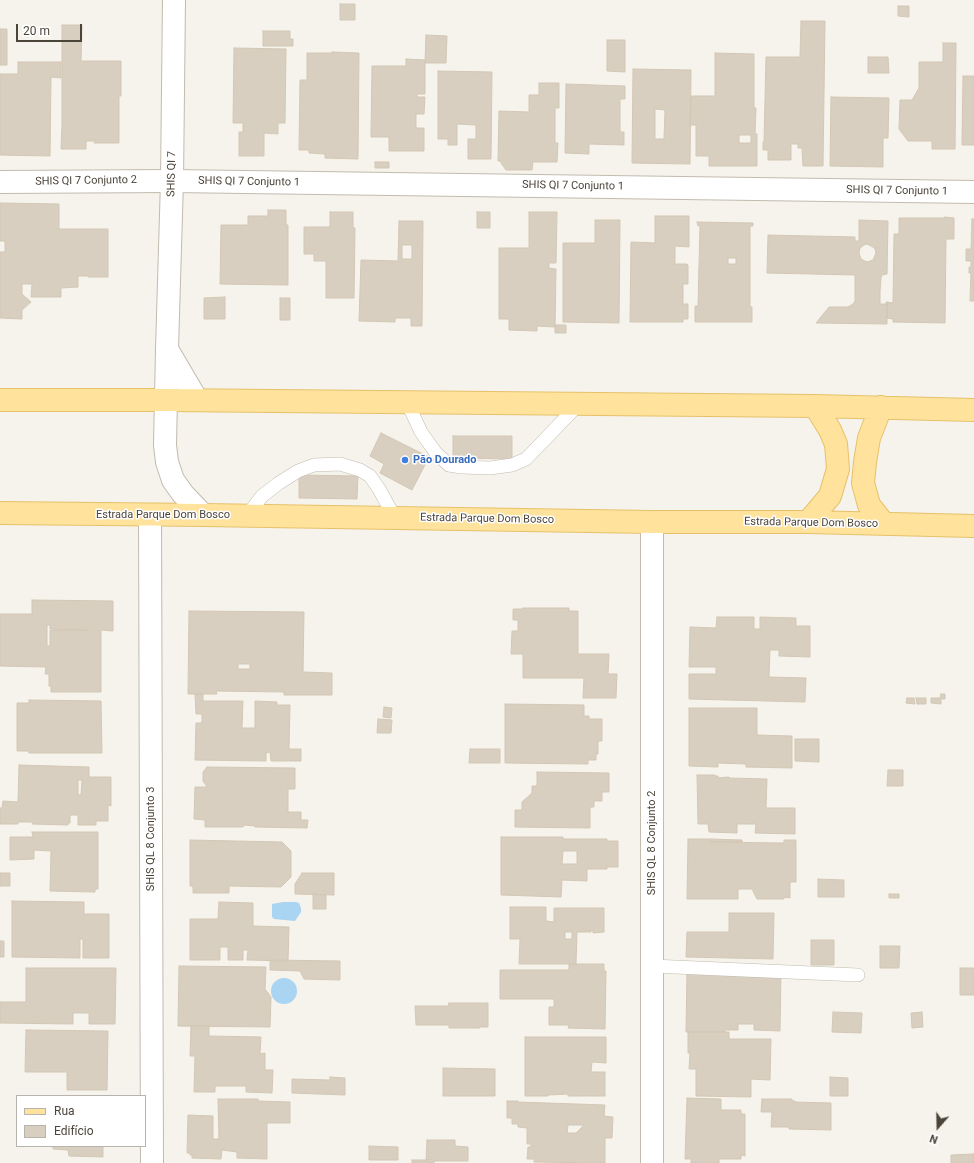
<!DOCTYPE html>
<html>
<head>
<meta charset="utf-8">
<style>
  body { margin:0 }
  #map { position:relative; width:974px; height:1163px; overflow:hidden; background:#f6f3ec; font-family:Roboto,sans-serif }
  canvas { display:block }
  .legend { position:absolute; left:16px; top:1095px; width:130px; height:52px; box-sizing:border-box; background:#fff; border:1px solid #b7b4b0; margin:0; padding:5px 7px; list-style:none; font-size:12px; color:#4b4439 }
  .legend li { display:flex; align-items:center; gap:8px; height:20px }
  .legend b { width:20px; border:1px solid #b7b4b0 }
  .north { position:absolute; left:918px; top:1107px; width:40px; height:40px; -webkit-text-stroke:3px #fff; paint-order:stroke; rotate:200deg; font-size:11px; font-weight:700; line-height:16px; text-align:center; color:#4b4439 }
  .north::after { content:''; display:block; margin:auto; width:14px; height:18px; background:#4b4439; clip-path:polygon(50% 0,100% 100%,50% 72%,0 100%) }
  .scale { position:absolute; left:16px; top:24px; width:66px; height:18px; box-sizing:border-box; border:2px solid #4b4439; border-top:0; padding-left:5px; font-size:12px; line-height:14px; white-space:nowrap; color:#4b4439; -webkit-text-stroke:3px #fff; paint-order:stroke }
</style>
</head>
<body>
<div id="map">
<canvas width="974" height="1163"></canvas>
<ul class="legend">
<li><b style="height:5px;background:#ffe39c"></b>Rua</li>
<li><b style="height:11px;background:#d8cfc1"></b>Edifício</li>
</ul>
<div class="north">N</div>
<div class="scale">20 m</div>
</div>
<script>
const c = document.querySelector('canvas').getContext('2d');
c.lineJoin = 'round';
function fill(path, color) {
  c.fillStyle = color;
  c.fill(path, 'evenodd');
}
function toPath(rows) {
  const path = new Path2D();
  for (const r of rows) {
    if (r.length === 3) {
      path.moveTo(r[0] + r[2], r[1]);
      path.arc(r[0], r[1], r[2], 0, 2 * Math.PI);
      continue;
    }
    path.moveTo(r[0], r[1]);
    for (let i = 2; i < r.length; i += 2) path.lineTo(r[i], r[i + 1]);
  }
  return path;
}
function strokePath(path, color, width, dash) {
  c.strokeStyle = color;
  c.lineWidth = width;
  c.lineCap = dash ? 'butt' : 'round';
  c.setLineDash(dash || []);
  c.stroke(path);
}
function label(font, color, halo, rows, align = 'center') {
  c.font = font + ' Roboto,sans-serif';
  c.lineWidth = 3;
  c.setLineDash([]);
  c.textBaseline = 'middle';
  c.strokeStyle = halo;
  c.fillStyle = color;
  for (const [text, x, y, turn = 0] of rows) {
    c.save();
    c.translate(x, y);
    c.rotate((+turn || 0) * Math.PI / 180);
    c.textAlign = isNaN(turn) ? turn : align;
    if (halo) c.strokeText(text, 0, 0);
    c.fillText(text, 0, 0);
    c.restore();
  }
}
fill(toPath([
  [283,902,296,902,299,903,301,908,301,912,295,921,274,919,272,917,272,904],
  [284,991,13]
]), '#a9d4f2');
const building = toPath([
  [340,4,355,4,355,20,340,20,340,4],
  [898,6,909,6,909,17,898,16,898,6],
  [801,21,825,21,823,166,803,166,802,148,798,148,798,144,791,144,791,160,768,160,768,150,763,150,763,142,764,142,766,57,800,57,801,21],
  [62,25,82,25,81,61,121,61,121,96,119,96,119,143,94,143,95,139,93,141,86,141,86,149,61,149,62,124,62,25],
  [0,29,7,29,7,65,0,65,0,29],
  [263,31,290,31,290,39,293,39,293,46,263,46,263,31],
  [426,35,447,36,446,63,425,63,426,35],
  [607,40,625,40,625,72,607,71,607,40],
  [943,43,956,43,955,149,932,149,932,141,908,141,899,129,900,100,912,100,919,88,919,62,943,62,943,43],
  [234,48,286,49,285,123,278,123,278,134,264,133,264,156,239,156,239,132,243,132,243,123,233,123,234,48],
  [332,52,359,53,358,159,325,158,325,154,309,153,309,150,299,150,300,80,307,80,307,53,332,53,332,52],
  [715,53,754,54,754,108,756,108,755,134,757,134,757,166,709,166,709,156,696,156,696,125,690,125,691,96,715,96,715,53],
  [739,135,751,135,751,143,739,143,739,135],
  [868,57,888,57,889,73,868,73,868,57],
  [406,59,425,60,425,94,417,94,417,97,425,97,424,114,416,114,416,128,424,128,424,151,389,151,389,137,371,137,372,66,406,66,406,59],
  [18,62,61,62,61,78,51,77,50,156,0,155,0,74,18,74,18,62],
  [633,69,691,70,690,164,632,163,633,69],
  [655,109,665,110,664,139,655,139,655,109],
  [438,71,492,72,491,159,468,159,468,139,476,139,476,125,457,124,457,145,448,145,448,139,438,139,438,71],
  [963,76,974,76,974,145,962,145,963,76],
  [539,83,559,83,559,108,555,108,555,143,558,143,557,162,533,162,532,170,506,170,501,163,501,161,498,161,499,111,529,112,529,95,539,95,539,83],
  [566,84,625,86,625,99,620,99,620,132,624,132,624,145,589,144,589,154,565,153,566,84],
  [831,97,889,98,888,138,883,138,883,167,830,166,831,97],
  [375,162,389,162,389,168,375,168,375,162],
  [0,203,59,204,59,229,108,229,108,277,88,277,88,276,78,276,78,287,61,288,61,297,31,297,32,284,22,284,22,294,31,302,22,310,22,319,0,318,0,252,5,252,5,241,0,241,0,203],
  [268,210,286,210,286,225,288,225,288,285,220,284,221,225,248,225,248,216,268,216,268,210],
  [330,212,353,212,353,228,355,228,354,298,326,298,326,261,314,261,314,254,304,254,304,227,330,227,330,212],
  [477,212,490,212,490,228,477,228,477,212],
  [529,212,557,212,556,263,549,263,549,268,556,269,555,327,537,326,537,331,509,330,509,319,499,319,499,248,529,248,529,212],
  [655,216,689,216,689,247,675,246,675,264,687,264,687,265,688,265,688,284,683,284,683,304,688,304,688,319,683,319,683,322,630,322,631,242,655,243,655,216],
  [945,217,954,218,954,239,946,239,945,323,893,322,893,319,887,318,887,302,893,303,894,236,894,234,899,234,899,218,945,218,945,217],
  [972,219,974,219,974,301,970,301,971,273,969,273,969,267,971,267,971,261,966,261,966,249,971,249,972,219],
  [595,220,620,220,619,323,563,322,563,243,595,243,595,220],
  [859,220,888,221,887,274,882,275,881,278,880,291,880,304,886,304,886,302,887,302,887,324,816,323,829,307,848,307,853,304,855,301,855,275,767,273,768,235,855,237,855,241,859,241,859,220],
  [867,244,873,247,875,249,876,253,873,260,867,262,861,259,859,253,860,248,864,245,867,244],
  [399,221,423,221,422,326,411,326,411,318,395,318,395,322,359,321,361,260,398,261,399,221],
  [402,245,412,245,412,259,402,259,402,245],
  [697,222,753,223,753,226,750,226,750,307,752,307,752,322,695,322,695,306,698,306,700,226,698,226,697,222],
  [728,258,736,258,736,264,728,264,728,258],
  [225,297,225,319,204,319,204,298,225,297],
  [280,298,290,298,290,320,280,320,280,298],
  [555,325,566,325,566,333,555,333,555,325],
  [381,433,429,457,412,490,380,473,384,464,370,456,381,433],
  [453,436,512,436,512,459,453,458,453,436],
  [299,475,358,476,357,499,299,498,299,475],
  [32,600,113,601,113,631,101,630,101,692,51,692,51,686,49,686,49,674,45,674,46,667,0,666,0,614,32,614,32,600],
  [47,625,50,625,50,629,89,630,50,630,50,646,47,646,47,625],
  [523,608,569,608,569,611,578,611,578,654,609,654,608,674,617,674,616,698,583,698,584,678,523,678,523,654,511,654,512,631,518,631,518,620,513,620,513,609,523,609,523,608],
  [189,611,304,612,303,672,332,673,332,695,284,695,284,692,216,691,217,694,188,694,189,611],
  [238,664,250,664,250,669,238,669,238,664],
  [717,617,754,617,754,629,760,629,760,617,796,618,796,626,810,626,810,657,779,656,779,650,770,650,769,677,806,678,805,702,689,699,689,674,716,674,716,667,689,667,690,627,716,628,717,617],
  [195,694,203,694,203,701,243,701,242,728,255,728,255,701,277,702,277,705,290,705,289,749,301,749,301,761,271,761,270,752,266,753,266,761,195,760,196,723,202,723,202,714,196,714,195,694],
  [941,694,945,694,945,699,941,699,941,704,931,703,931,698,940,698,941,694],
  [907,698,914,698,915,704,906,703,907,698],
  [916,698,926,698,926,704,917,704,916,698],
  [29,700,101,701,102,753,29,753,28,751,17,751,17,703,29,703,29,700],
  [505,704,584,705,584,716,589,716,589,719,602,719,602,741,598,741,598,754,596,754,596,760,588,760,588,764,505,763,505,704],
  [384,707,392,708,391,718,383,717,384,707],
  [689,708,757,708,757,735,792,736,792,768,746,767,746,764,718,763,718,767,689,766,689,708],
  [378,719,392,720,391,733,377,733,378,719],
  [795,739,819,739,819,762,795,761,795,739],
  [470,749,500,749,500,763,469,763,470,749],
  [19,765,89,767,89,777,111,777,111,806,108,805,108,821,96,821,96,825,78,825,78,815,70,815,70,823,68,823,68,825,32,824,33,822,18,822,18,824,0,824,0,808,2,808,3,801,18,802,19,765],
  [78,780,82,780,81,795,78,795,78,780],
  [207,767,295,768,295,789,288,789,288,812,301,812,301,820,308,820,307,828,255,827,255,826,244,825,243,827,205,827,205,820,194,819,195,787,207,787,203,781,203,772,207,767],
  [888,770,903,770,903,786,887,786,888,770],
  [537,772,609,773,609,792,602,792,602,801,594,801,594,807,590,807,590,828,515,827,515,810,522,810,522,802,532,793,532,786,537,786,537,772],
  [697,775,715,775,715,776,718,776,718,778,729,777,729,778,767,779,766,808,795,808,795,834,755,833,756,824,737,824,737,833,709,832,708,824,698,824,697,775],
  [32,832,98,832,98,889,95,889,95,892,50,891,51,851,34,850,34,859,10,860,10,837,33,837,32,832],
  [501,837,563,837,563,839,607,839,607,841,618,841,618,867,607,867,607,869,587,869,587,881,562,880,561,897,501,895,501,837],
  [563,851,577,851,577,864,562,864,563,851],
  [688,839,709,839,710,842,784,843,784,840,796,840,796,882,790,882,790,898,784,897,784,899,757,899,752,889,738,889,738,899,687,899,688,839],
  [710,839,742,840,742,842,710,842,710,839],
  [190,840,282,842,291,851,291,877,281,887,229,886,229,893,193,893,193,886,190,886,190,840],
  [0,873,10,873,10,886,0,886,0,873],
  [302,873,334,873,334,895,295,894,295,884,302,873],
  [818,879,844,880,844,897,818,897,818,879],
  [313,894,326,895,326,909,313,909,313,894],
  [889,894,899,894,899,898,889,898,889,894],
  [12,901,84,902,84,914,109,914,109,958,83,958,83,939,80,939,80,958,12,957,12,901],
  [219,902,253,903,253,925,254,926,289,927,288,961,247,960,248,950,243,950,243,960,228,960,228,947,220,947,220,960,190,960,190,919,218,919,219,902],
  [510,907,546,907,546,921,554,922,554,908,604,908,604,932,593,933,593,931,590,931,591,932,577,932,576,964,519,964,520,939,510,939,510,907],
  [565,932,572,932,572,939,565,939,565,932],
  [729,913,774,913,773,959,686,957,687,932,729,932,729,913],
  [811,940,834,940,834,965,811,965,811,940],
  [0,941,4,941,4,957,0,957,0,941],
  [880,946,900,946,899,968,880,968,880,946],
  [270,960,340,961,340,980,304,979,300,971,270,970,270,960],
  [569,964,604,964,604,971,606,971,605,1029,568,1028,569,1025,549,1025,549,1007,554,1007,554,999,500,999,500,970,569,970,569,964],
  [179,966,266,967,265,989,271,997,270,1027,178,1026,179,966],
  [26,968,116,968,115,1024,89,1024,89,1013,73,1013,73,1024,0,1023,0,1002,26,1002,26,968],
  [960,968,974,968,974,995,960,995,960,968],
  [687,972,781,973,780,1031,754,1030,754,1024,738,1024,738,1030,725,1030,725,1032,686,1032,687,972],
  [449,1003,488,1003,488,1027,479,1027,480,1028,449,1028,449,1025,416,1025,415,1006,448,1006,449,1003],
  [833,1012,862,1013,861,1033,832,1032,833,1012],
  [922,1012,923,1027,912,1028,911,1013,922,1012],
  [191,1026,209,1026,209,1036,261,1037,260,1054,265,1053,265,1070,273,1070,272,1093,246,1092,246,1086,215,1086,215,1092,194,1092,195,1056,190,1056,191,1026],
  [26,1030,108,1031,107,1090,67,1090,67,1072,25,1072,26,1030],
  [688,1032,729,1032,729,1039,771,1039,770,1080,751,1079,751,1097,696,1096,696,1069,689,1069,690,1053,688,1053,688,1032],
  [525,1037,606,1037,606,1063,592,1062,591,1072,605,1072,605,1096,568,1096,568,1094,548,1095,548,1096,525,1096,525,1037],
  [443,1068,495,1069,495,1096,443,1096,443,1068],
  [330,1077,345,1078,345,1095,292,1093,292,1079,330,1080,330,1077],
  [830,1077,848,1078,848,1096,830,1096,830,1077],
  [687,1098,721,1099,721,1110,741,1110,741,1114,745,1114,745,1156,741,1155,741,1159,719,1159,719,1163,691,1163,691,1159,685,1159,687,1098],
  [218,1099,258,1099,258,1101,290,1102,290,1123,267,1123,267,1159,237,1158,237,1152,222,1150,221,1159,192,1158,192,1155,190,1155,190,1153,187,1153,188,1115,213,1116,213,1139,219,1139,218,1099],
  [762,1099,792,1099,792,1101,795,1101,795,1102,831,1103,831,1130,789,1129,789,1127,771,1127,772,1112,761,1112,762,1099],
  [507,1101,518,1101,518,1102,605,1105,604,1116,613,1117,612,1138,605,1138,605,1163,534,1162,534,1159,527,1159,528,1147,531,1147,531,1144,527,1144,527,1128,518,1127,518,1124,512,1124,512,1118,507,1118,507,1101],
  [568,1125,584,1125,576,1133,567,1133,568,1125],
  [427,1140,455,1140,455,1146,468,1147,468,1161,426,1161,427,1140],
  [53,1146,103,1146,103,1157,69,1156,68,1150,53,1149,53,1146],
  [369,1146,398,1147,398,1160,369,1160,369,1146],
  [974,1154,974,1163,951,1163,951,1155,974,1154],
  [412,1160,434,1160,434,1163,412,1163,412,1160]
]);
fill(building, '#d8cfc1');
strokePath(building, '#d3c7b4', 1);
const service = toPath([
  [407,402,421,432,436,453,449,465,461,467,490,468,512,465,526,459,579,404],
  [247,516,262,496,279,483,298,471,314,465,340,464,360,470,370,476,379,489,395,518],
  [652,966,858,975]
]);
const minor = toPath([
  [0,182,172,181,974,192],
  [150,515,152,1163],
  [652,522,652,1163]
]);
const tertiary = toPath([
  [174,0,172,181,167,349,165,445,167,462,173,480,183,494,203,515],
  [167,349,197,400]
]);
const primary = toPath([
  [0,400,166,400,815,406,974,410],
  [881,407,869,438,865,462,863,483,869,505,884,524],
  [0,513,203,515,652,522,808,522,974,526],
  [808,522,830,496,838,469,836,444,830,430,815,406]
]);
strokePath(service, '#c2bbae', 14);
strokePath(minor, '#c2bbae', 24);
strokePath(tertiary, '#c2bbae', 24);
strokePath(primary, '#e6c16a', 24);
strokePath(service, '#fff', 13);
strokePath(minor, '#fff', 22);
strokePath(tertiary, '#fff', 22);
strokePath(primary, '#ffe39c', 22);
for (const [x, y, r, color] of [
  [405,460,4,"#3f7fe0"]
]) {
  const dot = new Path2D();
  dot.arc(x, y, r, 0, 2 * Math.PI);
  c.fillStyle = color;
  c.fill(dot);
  strokePath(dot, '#fff', 1.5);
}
label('11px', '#4b4439', '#fff', [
  ["SHIS QI 7",172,174,-89],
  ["SHIS QI 7 Conjunto 2",86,181,-1],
  ["SHIS QI 7 Conjunto 1",249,182,1],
  ["SHIS QI 7 Conjunto 1",573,186,1],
  ["SHIS QI 7 Conjunto 1",897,191,1],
  ["Estrada Parque Dom Bosco",163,515],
  ["Estrada Parque Dom Bosco",487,519,1],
  ["Estrada Parque Dom Bosco",811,523,1],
  ["SHIS QL 8 Conjunto 3",151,839,-90],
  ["SHIS QL 8 Conjunto 2",652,843,-90]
]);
label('bold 11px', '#366cbe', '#fff', [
  ["Pão Dourado",413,460]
], 'left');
</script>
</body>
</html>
